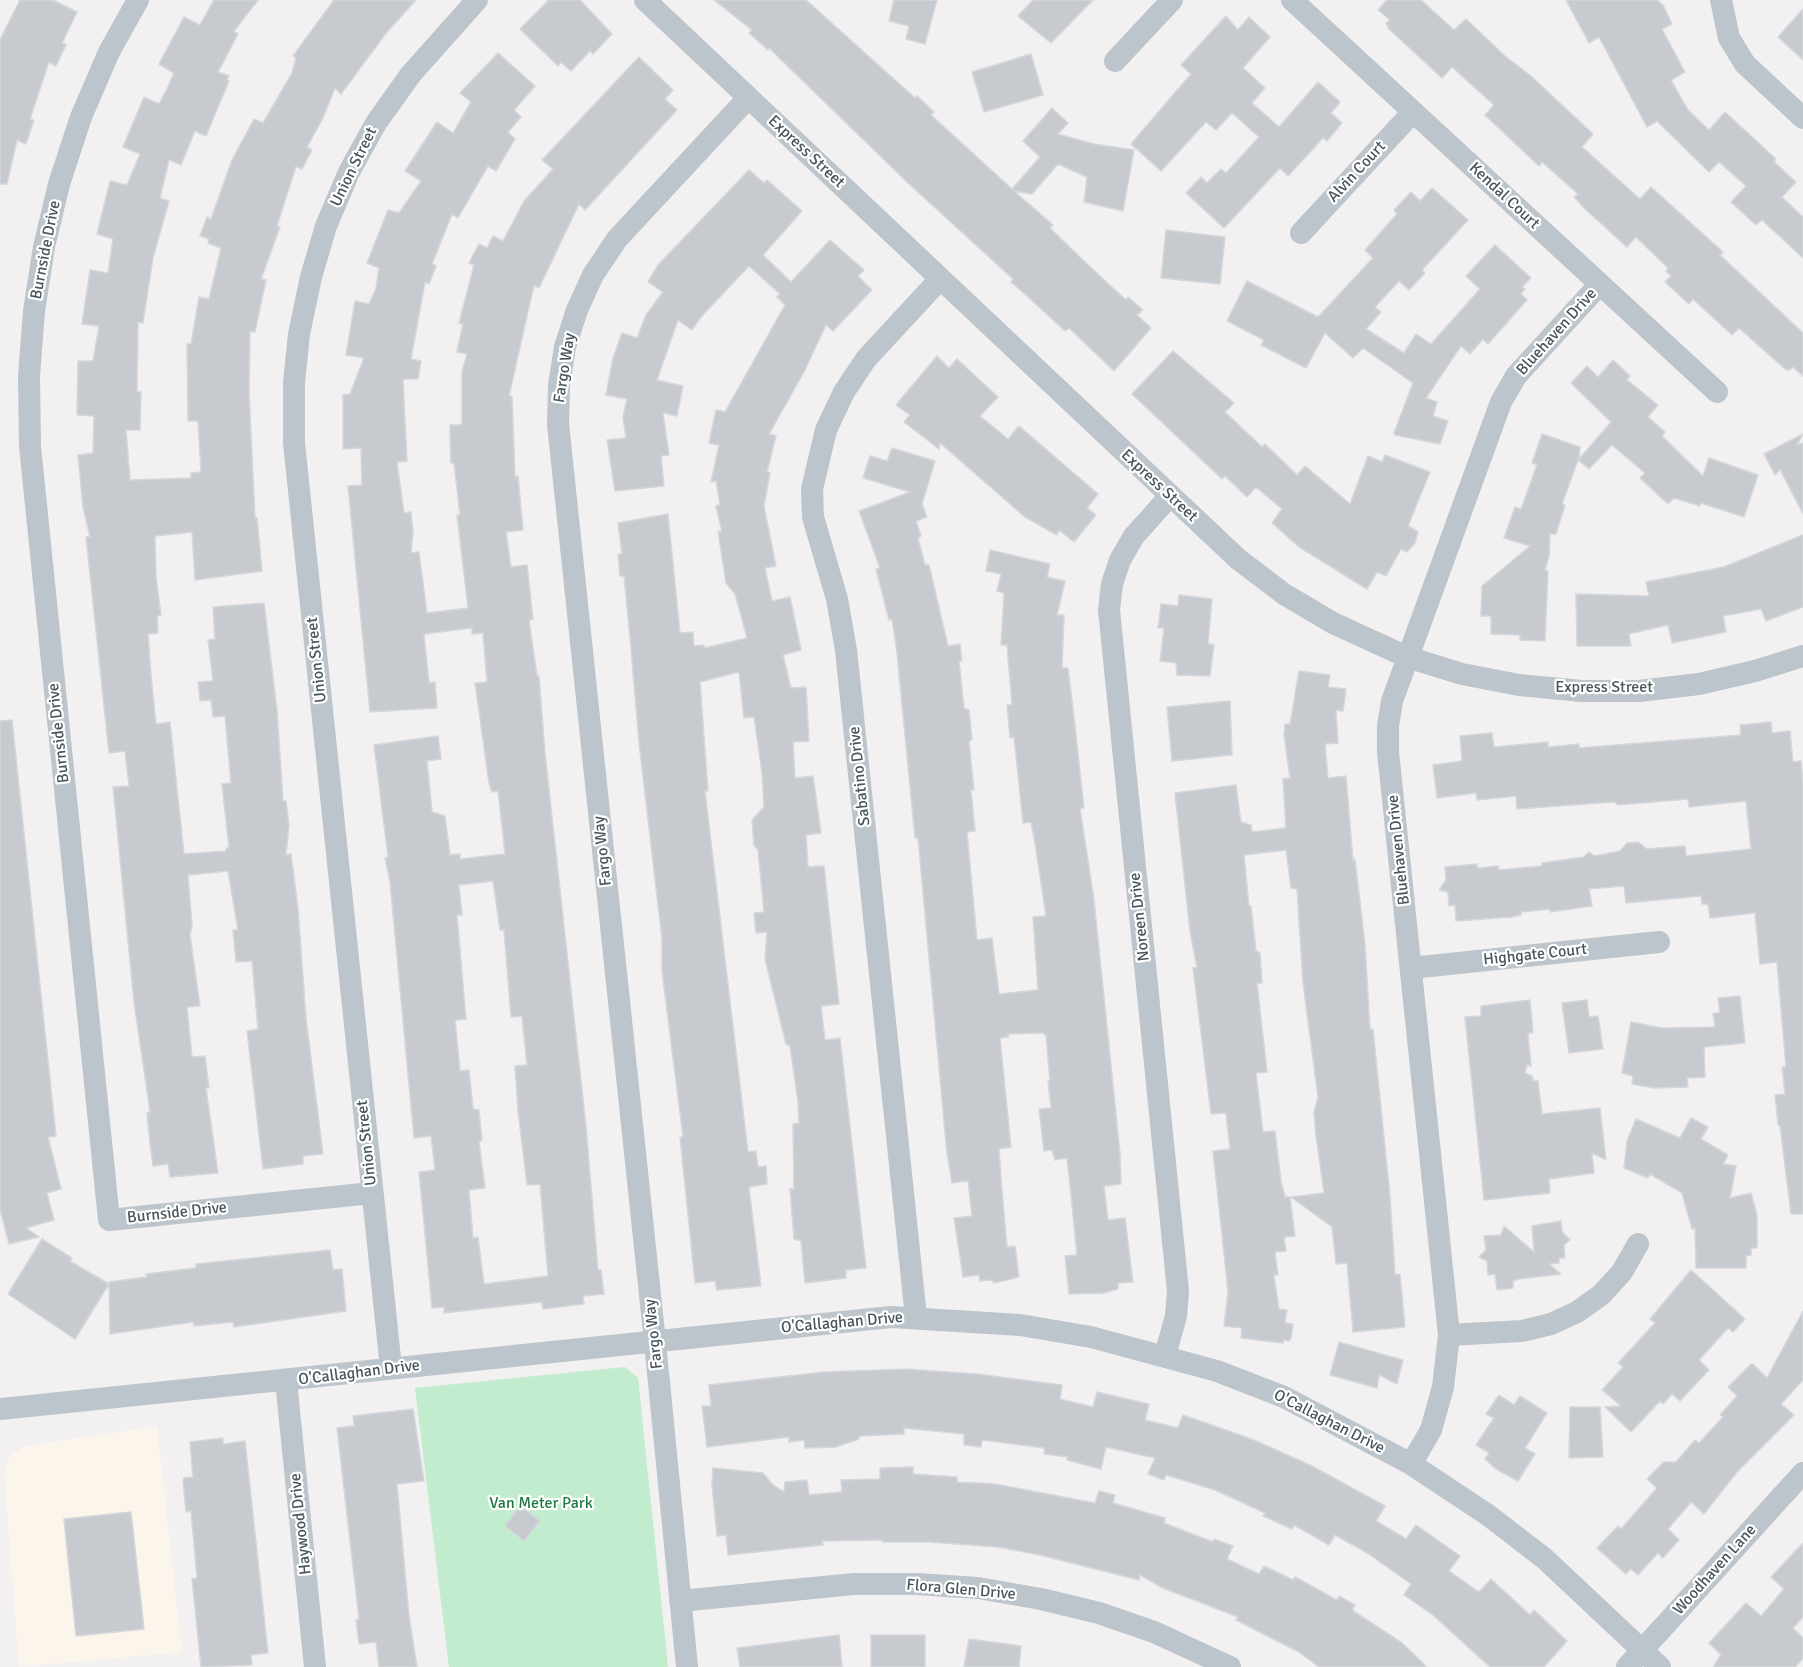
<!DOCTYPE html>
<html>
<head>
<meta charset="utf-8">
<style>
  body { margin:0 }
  canvas { display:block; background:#f2f0f0 }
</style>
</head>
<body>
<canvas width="1803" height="1667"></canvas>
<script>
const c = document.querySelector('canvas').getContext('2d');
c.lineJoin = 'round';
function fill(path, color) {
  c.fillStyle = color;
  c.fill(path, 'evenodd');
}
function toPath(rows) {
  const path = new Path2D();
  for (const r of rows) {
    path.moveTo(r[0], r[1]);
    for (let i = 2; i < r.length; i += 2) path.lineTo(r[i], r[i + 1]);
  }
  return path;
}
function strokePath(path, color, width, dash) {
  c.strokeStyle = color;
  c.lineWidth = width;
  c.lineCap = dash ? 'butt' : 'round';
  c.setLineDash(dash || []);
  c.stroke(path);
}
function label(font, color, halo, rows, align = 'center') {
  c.font = font + ' Signika,sans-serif';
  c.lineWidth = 4.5;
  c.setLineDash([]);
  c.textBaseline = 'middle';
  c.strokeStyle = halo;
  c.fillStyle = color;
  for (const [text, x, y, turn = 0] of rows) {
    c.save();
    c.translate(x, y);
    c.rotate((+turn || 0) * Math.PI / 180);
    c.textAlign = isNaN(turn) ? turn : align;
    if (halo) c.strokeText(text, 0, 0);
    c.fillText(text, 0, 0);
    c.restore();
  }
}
fill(toPath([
  [157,1426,182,1652,19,1667,4,1471,9,1457,25,1446]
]), '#fbf5eb');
fill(toPath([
  [625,1367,638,1378,668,1667,449,1667,415,1388]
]), '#c1ecce');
const building = toPath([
  [20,0,53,0,77,12,62,43,66,45,56,66,49,62,30,119,34,120,26,144,17,140,7,184,0,184,0,40,20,0],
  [214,0,258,0,234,31,238,34,218,72,229,76,227,80,229,81,206,136,195,131,181,165,169,160,160,198,169,201,153,258,143,323,138,322,137,392,141,392,140,430,126,430,130,480,191,478,191,473,201,472,198,421,188,421,187,344,191,344,199,297,209,299,221,248,208,243,209,239,200,236,207,217,211,219,232,160,254,119,263,123,292,73,296,58,293,56,334,0,416,0,387,32,341,94,335,88,323,118,307,147,312,150,302,169,296,166,277,226,280,227,261,279,266,280,255,332,250,331,249,391,255,518,257,518,262,571,195,580,192,532,155,536,156,577,161,615,157,616,158,633,148,634,151,675,156,724,170,722,184,854,226,851,226,848,229,848,222,784,231,783,225,716,213,717,211,700,200,701,198,682,213,681,208,640,215,639,213,607,264,603,277,710,283,801,286,801,289,825,286,855,291,854,298,908,306,1018,323,1154,303,1156,303,1164,263,1169,247,1031,258,1029,252,961,236,962,233,930,238,930,228,871,188,875,192,925,190,935,200,1006,187,1007,192,1057,205,1056,209,1088,206,1088,218,1173,170,1177,168,1164,153,1166,150,1144,147,1113,150,1112,134,1002,113,787,129,786,125,751,109,753,86,537,90,537,83,507,78,455,93,453,94,416,77,415,78,361,93,361,99,326,82,324,90,270,108,273,113,239,97,234,110,181,127,185,140,154,123,147,144,97,159,104,167,89,174,73,159,64,184,17,200,25,214,0],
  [549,0,580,0,612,34,593,54,590,51,571,71,561,62,558,66,520,29,549,0],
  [714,0,806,0,915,98,917,96,934,112,931,115,1012,189,1040,157,1023,141,1052,108,1068,123,1058,134,1094,144,1134,150,1123,211,1084,202,1087,177,1058,164,1032,194,1014,191,1053,225,1050,228,1086,263,1126,300,1128,297,1143,310,1137,315,1151,328,1114,371,1069,328,1065,331,1027,296,1011,282,1013,279,907,182,769,48,768,50,749,33,752,30,714,0],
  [894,0,937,0,925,44,906,39,909,26,889,21,894,0],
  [1033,0,1093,0,1051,43,1018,16,1033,0],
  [1387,0,1421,0,1454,30,1466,19,1505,56,1531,76,1593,134,1582,147,1640,199,1651,187,1723,252,1720,255,1803,333,1803,376,1793,367,1789,370,1785,369,1739,328,1732,335,1693,299,1689,304,1665,282,1671,276,1666,271,1668,268,1636,237,1627,247,1585,209,1574,197,1578,194,1542,162,1539,166,1485,115,1494,105,1452,67,1442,78,1389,29,1386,23,1390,20,1378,10,1387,0],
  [1566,0,1657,0,1663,5,1672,24,1662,29,1685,72,1671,80,1688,110,1709,130,1725,112,1776,159,1774,162,1796,182,1782,197,1803,217,1803,258,1762,220,1756,225,1731,202,1746,186,1719,162,1709,172,1657,121,1647,127,1599,37,1589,43,1566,0],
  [1803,9,1803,60,1778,37,1803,9],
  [1226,16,1238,30,1249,17,1270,37,1243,68,1265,88,1252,103,1279,127,1318,82,1340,102,1331,113,1342,123,1327,141,1323,138,1288,176,1280,168,1224,228,1186,193,1201,177,1207,183,1221,169,1226,173,1259,137,1232,113,1216,130,1206,122,1161,171,1131,144,1191,74,1181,65,1226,16],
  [498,53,535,86,514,110,521,117,508,132,515,139,496,171,488,166,458,218,452,214,432,264,436,266,429,284,425,282,411,359,421,361,418,379,403,379,407,461,397,462,404,513,411,512,413,532,411,553,419,552,427,613,468,608,457,515,460,515,454,463,451,463,450,435,450,425,462,425,462,371,467,354,457,352,463,324,459,323,474,265,469,263,479,244,487,248,493,236,503,241,524,201,553,169,542,160,639,57,673,90,665,99,677,110,585,210,579,204,539,288,534,285,509,396,512,396,515,477,518,476,523,530,506,532,511,567,527,565,533,619,529,620,537,676,539,676,545,753,586,1126,598,1270,601,1270,604,1294,583,1296,584,1304,543,1309,542,1302,444,1313,444,1307,432,1308,419,1172,435,1170,431,1136,414,1138,390,882,385,858,388,857,374,745,438,736,441,759,427,761,432,812,445,816,450,855,460,854,460,859,505,854,498,791,492,792,489,783,475,683,487,682,483,633,472,634,472,628,424,634,429,683,435,682,437,708,370,712,348,486,362,485,361,448,343,449,343,395,350,394,364,358,346,355,355,301,369,304,376,289,379,268,367,263,388,210,399,213,421,181,405,171,437,122,453,133,471,102,460,93,498,53],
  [493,881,500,930,504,930,511,1017,522,1016,527,1065,515,1066,518,1111,527,1185,540,1184,548,1276,484,1284,478,1237,473,1238,469,1190,485,1188,479,1142,482,1140,479,1110,473,1109,469,1070,460,1071,455,1020,466,1019,457,915,462,915,459,885,493,881],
  [1031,54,1043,95,984,112,972,72,1031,54],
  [749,170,764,183,767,180,802,211,763,255,791,282,830,240,864,270,858,276,872,290,833,331,826,325,804,372,769,434,776,436,767,472,770,473,764,506,776,566,765,568,772,601,790,597,801,650,783,655,791,688,806,687,809,741,793,742,795,778,813,776,821,833,806,835,808,867,824,866,839,1004,821,1006,825,1040,840,1038,866,1268,846,1270,846,1278,805,1283,801,1241,794,1239,790,1189,794,1189,793,1124,799,1123,798,1102,790,1046,786,1044,765,959,767,932,756,933,754,913,764,912,758,850,754,845,752,820,764,807,762,773,754,717,744,718,739,672,700,682,708,791,705,791,748,1152,756,1151,758,1167,766,1166,767,1184,749,1187,761,1286,717,1290,715,1281,695,1283,680,1137,683,1137,662,971,662,939,639,743,630,637,624,576,620,576,618,554,622,554,618,523,668,514,680,633,693,632,694,646,704,645,704,648,747,638,735,594,726,583,718,531,722,532,716,506,720,505,716,481,711,482,719,445,709,443,716,410,725,412,785,305,777,297,780,294,749,266,700,318,692,330,678,320,657,380,683,386,677,416,663,413,669,455,661,456,664,486,615,491,607,440,626,438,623,417,627,399,606,395,613,358,622,333,637,338,646,315,663,292,648,282,658,265,749,170],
  [1432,188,1468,220,1422,270,1425,273,1409,290,1399,281,1375,307,1381,312,1366,329,1404,353,1416,334,1431,344,1480,289,1466,276,1495,245,1531,278,1522,287,1525,289,1521,294,1527,300,1488,344,1483,339,1470,354,1461,346,1426,398,1437,402,1433,416,1448,421,1440,444,1395,435,1394,433,1413,383,1363,348,1353,358,1325,333,1306,368,1261,345,1264,340,1227,321,1247,281,1318,317,1373,258,1365,250,1397,214,1394,210,1411,192,1420,201,1432,188],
  [1166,230,1225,237,1220,284,1161,278,1166,230],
  [1173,351,1234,403,1225,412,1262,447,1265,444,1297,475,1305,466,1350,504,1368,456,1382,462,1385,455,1430,472,1408,526,1418,532,1415,543,1407,552,1401,549,1386,576,1377,572,1367,589,1299,547,1272,523,1282,509,1256,487,1247,497,1225,476,1222,479,1132,394,1173,351],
  [937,356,949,368,957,359,998,397,980,416,1008,439,1019,426,1098,494,1087,508,1096,515,1074,542,1059,530,1057,535,1025,517,940,443,939,449,904,422,910,415,896,405,937,356],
  [1613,360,1630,376,1627,380,1658,405,1648,417,1665,432,1662,436,1703,476,1709,458,1758,475,1744,517,1701,503,1700,506,1674,498,1668,504,1640,478,1645,473,1612,445,1589,469,1578,460,1562,504,1565,505,1556,534,1550,534,1549,556,1545,570,1548,571,1545,641,1520,640,1520,635,1491,634,1491,616,1481,616,1482,586,1530,546,1504,538,1515,507,1521,509,1537,465,1532,463,1542,434,1580,447,1579,459,1611,422,1571,383,1587,366,1598,377,1613,360],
  [1803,434,1797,445,1803,443,1803,514,1780,469,1775,475,1764,454,1803,434],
  [892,448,935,461,922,504,927,517,916,521,921,536,918,538,925,565,929,565,948,646,960,644,962,661,959,661,964,708,969,710,972,739,969,742,974,790,971,790,975,831,967,832,977,940,992,938,999,994,1038,990,1033,917,1046,916,1035,843,1031,822,1023,823,1014,737,1010,738,1007,705,1012,705,1007,645,1001,645,1004,593,997,591,1001,574,986,571,990,550,1050,564,1047,577,1065,581,1057,615,1064,615,1062,668,1068,668,1074,717,1084,808,1080,808,1094,900,1120,1153,1121,1184,1104,1186,1108,1220,1125,1218,1133,1282,1118,1283,1118,1289,1104,1293,1069,1294,1065,1256,1077,1255,1070,1185,1067,1158,1055,1160,1052,1150,1044,1151,1039,1109,1051,1108,1048,1081,1050,1081,1046,1035,1042,1033,1008,1034,1009,1037,1000,1038,1011,1147,999,1149,1002,1190,1007,1247,1015,1246,1019,1277,994,1283,992,1280,980,1281,979,1275,963,1277,954,1218,972,1216,968,1181,952,1183,947,1154,918,838,915,838,897,653,892,619,889,620,876,569,880,568,859,511,910,492,863,478,870,456,887,461,892,448],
  [1803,535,1803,607,1766,621,1761,609,1723,616,1726,632,1672,643,1668,625,1629,634,1631,646,1577,646,1576,594,1649,596,1646,582,1724,567,1803,535],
  [1179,595,1212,599,1208,644,1214,645,1210,676,1177,675,1176,663,1160,661,1164,628,1158,628,1161,604,1178,606,1179,595],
  [1299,671,1330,675,1328,687,1346,689,1343,711,1336,710,1338,743,1325,744,1328,778,1346,776,1353,860,1355,859,1365,945,1370,1029,1373,1029,1374,1039,1390,1196,1395,1275,1400,1274,1405,1327,1353,1332,1347,1263,1336,1264,1332,1227,1291,1197,1324,1193,1316,1136,1314,1112,1318,1097,1303,983,1297,889,1291,888,1286,850,1244,855,1249,906,1251,906,1256,951,1260,953,1262,983,1257,983,1267,1072,1256,1073,1263,1132,1275,1131,1281,1181,1285,1197,1290,1197,1295,1236,1284,1237,1286,1251,1275,1252,1278,1275,1274,1275,1279,1309,1287,1310,1285,1323,1293,1324,1291,1338,1289,1341,1283,1340,1283,1343,1241,1338,1242,1328,1224,1326,1228,1291,1213,1151,1230,1149,1226,1113,1211,1114,1193,968,1197,967,1190,932,1175,793,1236,785,1241,822,1251,825,1252,832,1286,828,1283,779,1290,778,1284,735,1285,724,1290,724,1299,671],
  [1230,701,1232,755,1172,761,1167,707,1230,701],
  [12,720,56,1136,48,1137,61,1189,47,1193,54,1220,26,1228,39,1237,9,1244,0,1209,0,721,12,720],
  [1771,722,1772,733,1790,731,1793,762,1801,761,1803,783,1803,1214,1791,1214,1780,1126,1778,1125,1775,1095,1785,1094,1782,1067,1786,1067,1777,962,1760,964,1755,913,1710,918,1708,904,1702,904,1701,896,1626,903,1624,886,1589,889,1592,906,1550,912,1550,909,1521,912,1521,915,1512,917,1456,921,1455,905,1449,906,1448,892,1439,890,1446,880,1445,867,1477,864,1477,868,1498,866,1499,870,1542,866,1542,863,1584,857,1589,852,1595,856,1620,851,1627,843,1638,842,1647,849,1685,846,1686,856,1751,849,1746,801,1689,807,1688,799,1618,805,1614,802,1517,809,1516,796,1477,800,1476,793,1437,798,1433,765,1462,761,1460,736,1492,733,1494,747,1548,742,1548,747,1579,744,1579,748,1741,735,1740,725,1771,722],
  [1740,996,1745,1043,1704,1047,1705,1077,1687,1078,1688,1087,1654,1088,1632,1084,1633,1076,1622,1073,1631,1022,1662,1028,1715,1027,1713,1014,1720,1012,1718,998,1740,996],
  [1530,1000,1533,1032,1528,1034,1531,1066,1527,1065,1525,1073,1532,1076,1533,1081,1538,1081,1542,1114,1600,1108,1606,1160,1592,1153,1594,1173,1549,1179,1550,1193,1484,1200,1465,1017,1481,1016,1481,1006,1530,1000],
  [1587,1000,1589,1017,1598,1016,1603,1049,1569,1053,1562,1003,1587,1000],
  [1691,1118,1708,1127,1701,1139,1728,1155,1723,1164,1736,1166,1730,1198,1751,1193,1757,1215,1757,1248,1751,1248,1751,1255,1746,1256,1746,1268,1696,1268,1695,1228,1692,1229,1682,1193,1650,1174,1648,1178,1624,1168,1627,1141,1636,1119,1680,1138,1691,1118],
  [1561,1221,1562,1232,1570,1240,1564,1245,1565,1258,1559,1258,1559,1263,1549,1264,1561,1274,1519,1279,1513,1281,1513,1288,1497,1290,1495,1274,1488,1275,1487,1261,1479,1257,1486,1250,1484,1236,1501,1235,1504,1226,1534,1252,1532,1226,1561,1221],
  [42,1239,72,1258,70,1261,109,1284,75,1339,8,1294,42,1239],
  [330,1250,333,1270,342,1269,346,1311,234,1327,233,1322,194,1326,193,1322,110,1334,109,1282,147,1277,146,1274,196,1268,196,1264,330,1250],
  [1691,1270,1745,1319,1733,1332,1728,1328,1699,1360,1709,1370,1680,1401,1672,1394,1663,1404,1660,1401,1631,1432,1605,1407,1621,1406,1602,1390,1623,1367,1618,1363,1655,1323,1650,1319,1691,1270],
  [1803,1311,1803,1380,1781,1404,1794,1415,1737,1472,1704,1514,1691,1502,1668,1529,1679,1540,1663,1558,1658,1553,1638,1575,1631,1569,1626,1574,1597,1548,1618,1526,1621,1529,1657,1488,1647,1479,1664,1462,1676,1462,1695,1440,1699,1443,1723,1417,1720,1415,1737,1396,1728,1387,1750,1365,1753,1364,1767,1378,1803,1311],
  [1339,1342,1403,1360,1397,1384,1379,1375,1377,1388,1330,1375,1339,1342],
  [905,1369,977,1374,1062,1385,1060,1399,1093,1407,1097,1392,1149,1404,1145,1420,1178,1428,1183,1415,1254,1440,1312,1466,1385,1506,1376,1521,1406,1539,1416,1525,1460,1556,1449,1571,1479,1592,1491,1579,1530,1615,1534,1610,1567,1641,1544,1667,1490,1667,1433,1615,1404,1595,1411,1584,1369,1554,1335,1535,1329,1545,1294,1525,1292,1529,1263,1516,1265,1513,1215,1490,1166,1475,1164,1480,1148,1474,1155,1458,1106,1447,1101,1469,1067,1460,1068,1457,1044,1454,1045,1448,982,1440,981,1447,964,1445,964,1434,904,1428,904,1434,859,1436,859,1439,836,1447,805,1448,804,1440,789,1442,789,1437,707,1447,702,1406,711,1406,709,1385,824,1372,905,1369],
  [1499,1395,1514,1405,1520,1396,1547,1413,1525,1448,1535,1454,1518,1481,1496,1469,1485,1459,1489,1453,1476,1445,1494,1418,1486,1414,1499,1395],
  [1570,1407,1600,1407,1603,1457,1569,1458,1570,1407],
  [413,1409,424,1481,397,1484,409,1616,417,1667,379,1667,376,1642,359,1644,356,1620,359,1619,337,1428,354,1426,353,1416,413,1409],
  [223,1438,223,1444,245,1441,268,1653,251,1655,252,1665,201,1667,192,1579,197,1578,191,1511,186,1512,183,1481,184,1478,193,1477,190,1442,223,1438],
  [913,1467,913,1474,957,1477,957,1482,995,1484,1095,1503,1099,1491,1115,1495,1113,1503,1165,1518,1164,1523,1213,1542,1214,1539,1233,1546,1227,1559,1259,1574,1264,1566,1293,1580,1295,1577,1337,1600,1339,1596,1355,1605,1352,1610,1402,1643,1427,1667,1319,1667,1299,1652,1236,1620,1238,1617,1163,1588,1140,1575,1139,1580,1040,1555,998,1547,929,1542,882,1542,882,1540,822,1541,823,1545,728,1555,726,1535,717,1536,712,1485,713,1468,763,1473,772,1484,784,1492,785,1482,807,1480,809,1495,842,1492,841,1480,880,1479,880,1468,913,1467],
  [520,1506,540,1521,524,1541,505,1526,520,1506],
  [131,1512,144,1629,76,1636,64,1519,131,1512],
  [1803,1543,1803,1617,1793,1628,1803,1638,1803,1658,1795,1667,1713,1667,1721,1655,1709,1643,1746,1603,1761,1616,1784,1589,1771,1577,1803,1543],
  [839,1635,842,1667,740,1667,737,1648,839,1635],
  [871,1635,925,1635,925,1667,871,1667,871,1635],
  [969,1639,1021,1646,1019,1667,964,1667,969,1639]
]);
fill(building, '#c7cbcf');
strokePath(building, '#d4d7db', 1.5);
strokePath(toPath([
  [138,0,109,52,81,117,59,184,44,247,34,311,29,376,30,446,109,1220,372,1193],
  [645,0,1238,559,1284,594,1333,623,1407,657,1462,674,1519,685,1582,691,1639,691,1699,684,1755,671,1803,656],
  [1292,0,1717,392],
  [1721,0,1729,38,1745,64,1803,118],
  [1115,61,1172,0],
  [1301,233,1413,112],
  [1411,968,1659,942],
  [916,1317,846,650,837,599,813,517,812,489,826,430,844,392,866,359,940,279],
  [1449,1335,1522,1331,1551,1324,1577,1312,1601,1295,1622,1272,1638,1244],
  [1165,1355,1176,1316,1178,1291,1109,610,1112,584,1120,560,1134,536,1170,496],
  [391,1368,294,443,294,383,299,334,311,277,326,226,349,172,376,123,411,74,477,0],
  [286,1381,315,1667],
  [0,1409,891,1317,1020,1325,1091,1337,1217,1371,1284,1397,1411,1464,1488,1515,1545,1559,1660,1667],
  [1411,1464,1431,1430,1443,1387,1449,1335,1388,752,1388,726,1392,701,1501,402,1516,376,1600,284],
  [680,1601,854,1584,916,1584,978,1588,1041,1599,1099,1613,1154,1632,1230,1667],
  [687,1667,655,1342,558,424,559,385,565,347,577,310,593,275,617,239,748,98],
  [1627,1667,1803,1473]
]), '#bcc5cb', 22);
label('16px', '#49555c', '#fff', [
  ["Express Street",806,152,43],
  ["Union Street",354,167,-64],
  ["Alvin Court",1357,172,-47],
  ["Kendal Court",1504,196,43],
  ["Burnside Drive",46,250,-79],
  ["Bluehaven Drive",1557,332,-48],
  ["Fargo Way",565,368,-81],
  ["Express Street",1159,486,43],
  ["Union Street",317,660,-96],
  ["Express Street",1604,688],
  ["Burnside Drive",59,733,-96],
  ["Sabatino Drive",860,776,-96],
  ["Bluehaven Drive",1399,850,-96],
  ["Fargo Way",603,851,-96],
  ["Noreen Drive",1140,917,-96],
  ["Highgate Court",1535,955,-6],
  ["Union Street",367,1143,-96],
  ["Burnside Drive",177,1213,-6],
  ["O'Callaghan Drive",842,1323,-5],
  ["Fargo Way",654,1334,-96],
  ["O'Callaghan Drive",359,1373,-7],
  ["O'Callaghan Drive",1329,1422,27],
  ["Haywood Drive",301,1524,-96],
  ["Woodhaven Lane",1715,1570,-48],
  ["Flora Glen Drive",961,1590,5]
]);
label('16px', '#1e7942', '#fff', [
  ["Van Meter Park",541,1504]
]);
</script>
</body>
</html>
